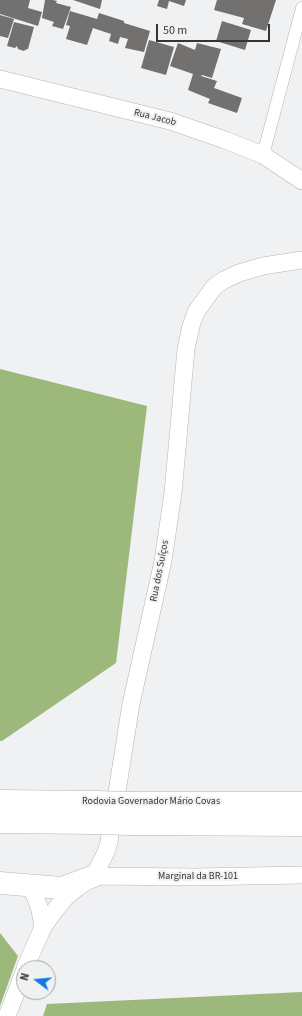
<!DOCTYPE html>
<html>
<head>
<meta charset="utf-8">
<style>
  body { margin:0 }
  #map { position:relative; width:302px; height:1016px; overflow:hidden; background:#f0f1f2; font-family:"Source Sans 3",sans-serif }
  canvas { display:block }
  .north { position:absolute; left:16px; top:960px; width:40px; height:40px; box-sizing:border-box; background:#f0f1f2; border:1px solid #a5a6a7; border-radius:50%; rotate:286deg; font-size:11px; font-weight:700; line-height:16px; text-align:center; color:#353536 }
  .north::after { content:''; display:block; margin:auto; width:14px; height:18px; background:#1477e0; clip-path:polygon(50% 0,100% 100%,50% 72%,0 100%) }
  .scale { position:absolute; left:156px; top:24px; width:114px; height:18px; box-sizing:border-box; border:2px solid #353536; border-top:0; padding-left:5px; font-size:12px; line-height:14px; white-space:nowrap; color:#353536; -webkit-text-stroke:3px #f0f1f2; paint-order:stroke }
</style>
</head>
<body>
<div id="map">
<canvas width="302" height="1016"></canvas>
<div class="north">N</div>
<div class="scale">50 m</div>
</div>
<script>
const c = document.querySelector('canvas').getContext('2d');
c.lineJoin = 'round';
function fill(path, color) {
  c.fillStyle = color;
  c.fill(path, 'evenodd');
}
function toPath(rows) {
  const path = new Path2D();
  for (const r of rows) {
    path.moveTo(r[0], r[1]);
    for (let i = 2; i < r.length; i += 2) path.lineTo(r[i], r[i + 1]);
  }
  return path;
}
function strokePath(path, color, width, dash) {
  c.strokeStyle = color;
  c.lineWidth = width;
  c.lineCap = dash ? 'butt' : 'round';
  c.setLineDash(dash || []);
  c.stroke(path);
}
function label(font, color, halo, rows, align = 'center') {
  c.font = font + ' "Source Sans 3",sans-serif';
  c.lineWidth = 4;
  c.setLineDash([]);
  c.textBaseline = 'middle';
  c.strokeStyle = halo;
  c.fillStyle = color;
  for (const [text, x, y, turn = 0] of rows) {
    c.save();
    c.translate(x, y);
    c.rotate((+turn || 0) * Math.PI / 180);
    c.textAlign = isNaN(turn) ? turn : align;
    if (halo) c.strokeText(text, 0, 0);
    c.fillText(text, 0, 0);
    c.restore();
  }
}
fill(toPath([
  [0,369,147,406,116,663,2,741,0,741],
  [0,933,18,956,0,1006],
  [302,992,302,1016,43,1016,47,1004]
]), '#9cb97b');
fill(toPath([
  [0,0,30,0,28,8,42,12,38,26,0,14],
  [45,0,53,0,57,1,56,3,71,7,63,29,52,26,54,22,42,18],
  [73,0,102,0,100,9],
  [159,0,186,0,184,6,169,1,167,9,157,6],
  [217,0,276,0,266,31,242,24,244,18,214,10],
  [70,11,97,19,99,13,124,21,124,23,150,31,144,52,125,48,128,39,120,37,118,44,109,41,111,34,93,28,87,45,66,39,70,26,66,25],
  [0,15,14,19,8,38,0,36],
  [222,21,251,30,245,50,216,41],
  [14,22,34,27,28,49,25,50,24,51,18,49,17,46,15,48,7,46],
  [149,40,174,47,166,75,141,68],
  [178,43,195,50,197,43,221,49,212,78,202,75,201,76,217,81,214,88,242,98,237,113,208,103,210,99,188,90,193,74,170,66]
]), '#727170');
const street = toPath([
  [263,155,302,8]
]);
const secondary = toPath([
  [0,79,170,121,225,140,263,155,302,181],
  [94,876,194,877,302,875],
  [29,886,35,896,40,910,43,927],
  [25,968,43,927,55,910,65,898,77,888,94,876,106,852,109,842,131,704,163,561,173,493,186,349,191,326,196,312,214,287,224,280,239,273,263,266,302,260],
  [7,1016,24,972]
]);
const highway = toPath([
  [0,801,96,802],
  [132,803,302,803],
  [0,822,92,823],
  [130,824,302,825],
  [0,883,62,888,94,876]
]);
strokePath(street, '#b3b4b5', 13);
strokePath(secondary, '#b3b4b5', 18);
strokePath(highway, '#b3b4b5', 23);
strokePath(street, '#fff', 12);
strokePath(secondary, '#fff', 17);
strokePath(highway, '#fff', 22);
const highwayBridge = toPath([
  [96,802,132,803],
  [92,823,130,824]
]);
strokePath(highwayBridge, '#b3b4b5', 23, []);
strokePath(highwayBridge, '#fff', 22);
label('10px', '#353536', '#f0f1f2', [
  ["Rua Jacob",155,118,14],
  ["Rua dos Suíços",160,571,-79],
  ["Rodovia Governador Mário Covas",151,802],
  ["Marginal da BR-101",198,877]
]);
</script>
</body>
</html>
